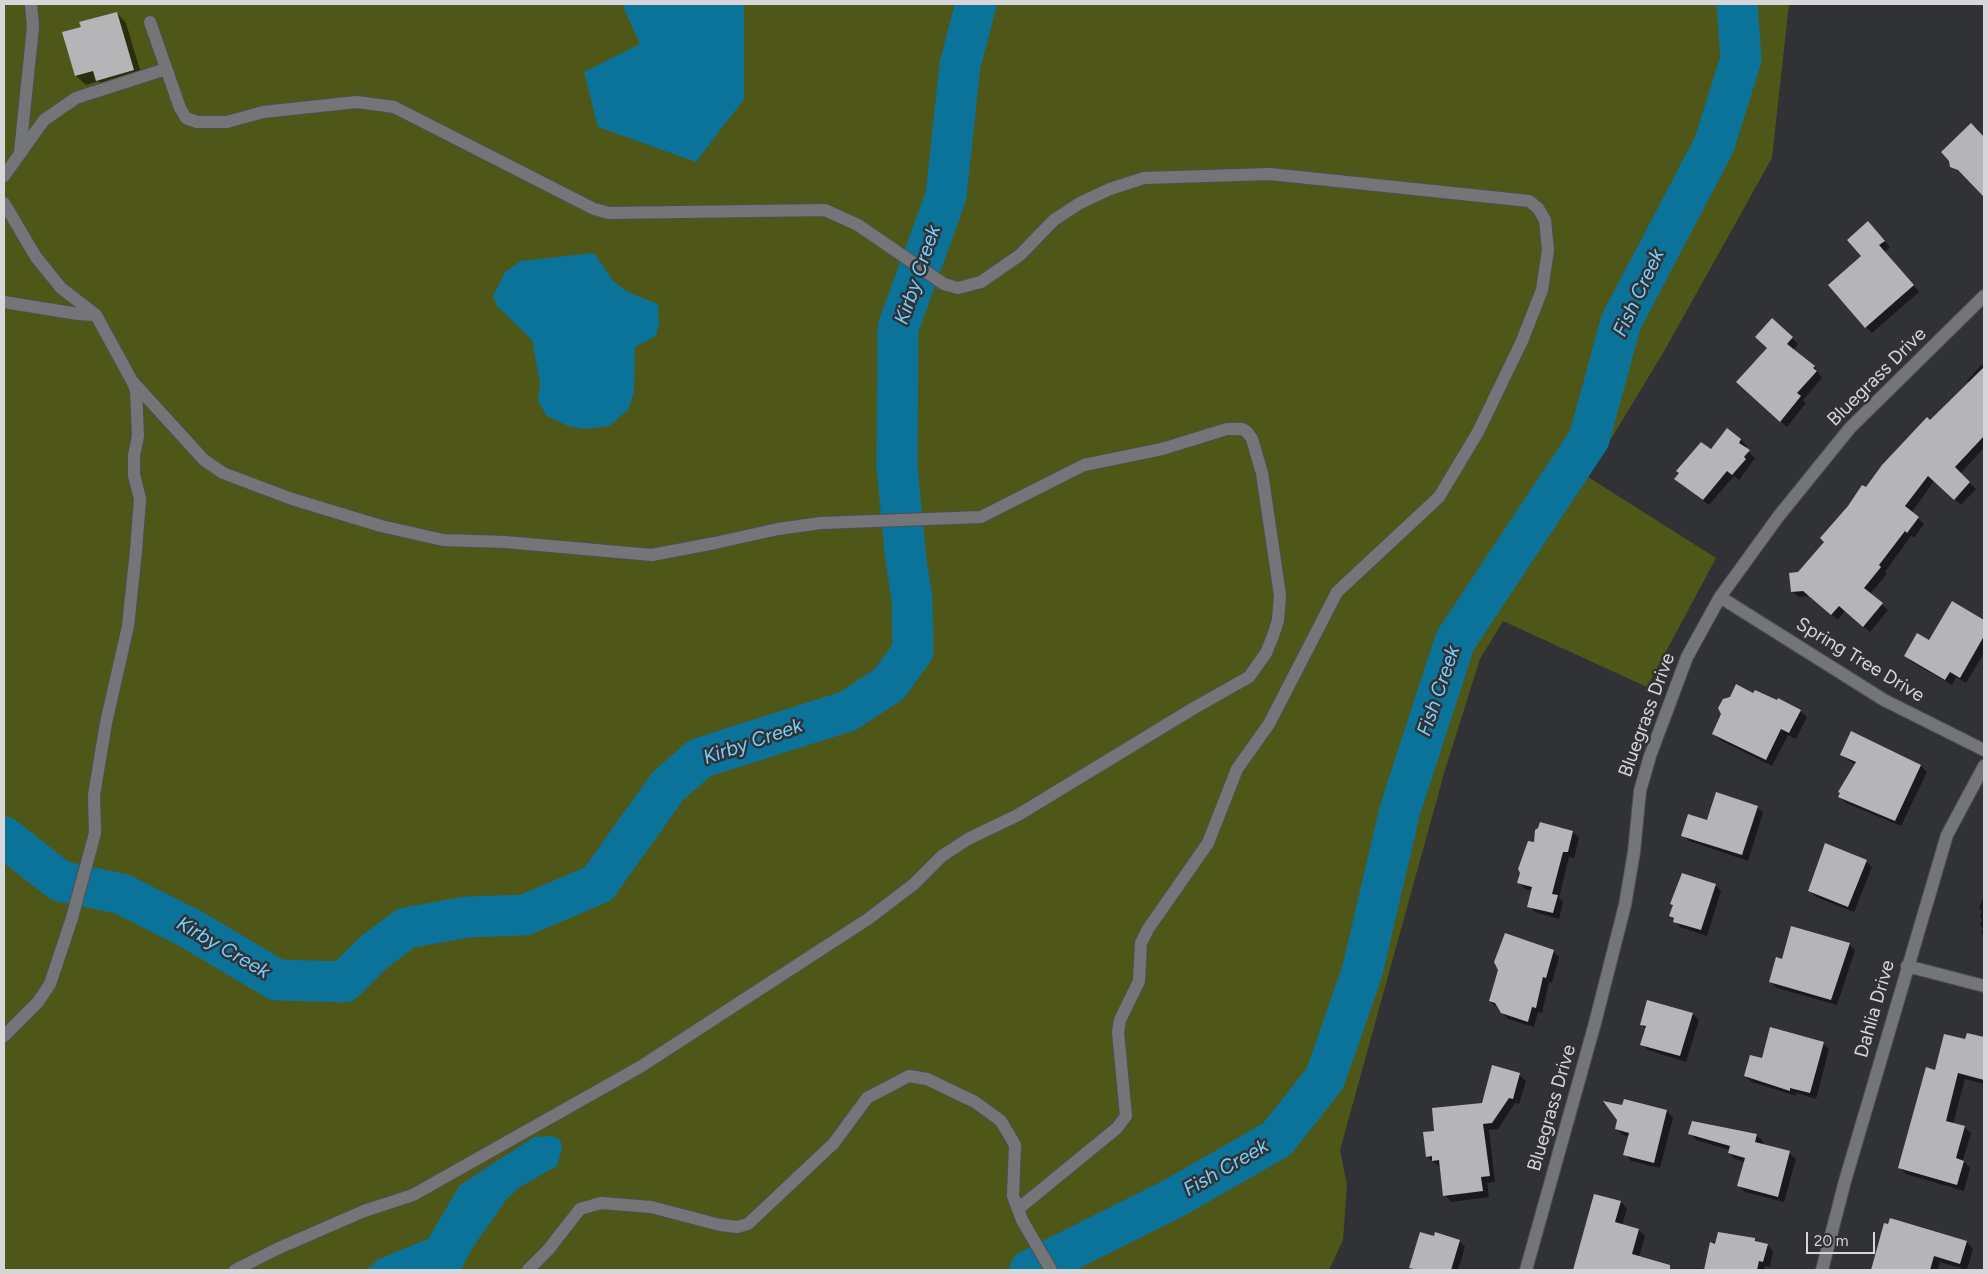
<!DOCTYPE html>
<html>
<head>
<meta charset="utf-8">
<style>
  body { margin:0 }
  #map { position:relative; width:1988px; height:1274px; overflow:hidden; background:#313235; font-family:Figtree,sans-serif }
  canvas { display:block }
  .frame { position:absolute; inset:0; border:5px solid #d7d7d9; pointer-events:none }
  .scale { position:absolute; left:1806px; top:1232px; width:69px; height:22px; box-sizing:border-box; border:2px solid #d7d7d9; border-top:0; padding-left:6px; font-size:15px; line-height:18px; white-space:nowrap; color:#d7d7d9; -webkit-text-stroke:4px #313235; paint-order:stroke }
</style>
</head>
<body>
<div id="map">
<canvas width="1988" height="1274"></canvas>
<div class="frame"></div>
<div class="scale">20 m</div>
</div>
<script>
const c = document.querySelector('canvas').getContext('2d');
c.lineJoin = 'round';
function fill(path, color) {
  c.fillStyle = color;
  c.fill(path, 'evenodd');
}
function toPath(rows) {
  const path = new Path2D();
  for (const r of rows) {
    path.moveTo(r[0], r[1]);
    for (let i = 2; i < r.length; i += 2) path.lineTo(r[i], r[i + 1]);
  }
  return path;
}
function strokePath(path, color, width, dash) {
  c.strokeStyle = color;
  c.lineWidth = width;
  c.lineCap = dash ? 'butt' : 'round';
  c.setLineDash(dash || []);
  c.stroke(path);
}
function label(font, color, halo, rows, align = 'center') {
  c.font = font + ' Figtree,sans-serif';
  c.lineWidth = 5;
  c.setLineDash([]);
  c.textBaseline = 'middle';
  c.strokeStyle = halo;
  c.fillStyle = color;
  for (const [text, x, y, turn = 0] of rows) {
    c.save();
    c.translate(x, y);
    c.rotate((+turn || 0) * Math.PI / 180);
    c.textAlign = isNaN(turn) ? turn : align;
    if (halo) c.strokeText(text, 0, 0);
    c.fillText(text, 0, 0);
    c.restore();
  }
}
fill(toPath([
  [4,4,1789,4,1772,158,1663,353,1588,477,1716,558,1647,687,1503,621,1480,659,1445,770,1340,1150,1347,1185,1343,1240,1329,1270,4,1270]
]), '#4f5718');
fill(toPath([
  [622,4,744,4,744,99,696,162,598,127,584,72,640,44],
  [594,253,613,281,628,292,658,304,659,323,656,336,635,347,634,393,628,410,609,426,585,429,568,426,547,416,538,401,540,383,532,340,497,306,493,296,505,272,521,261],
  [551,1136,558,1138,561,1142,562,1148,557,1166,520,1187,506,1200,471,1250,461,1270,366,1270,379,1259,428,1239,460,1185,534,1137]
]), '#0b7299');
fill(toPath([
  [117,13,126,23,143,80,107,90,99,81,86,85,76,76,82,28],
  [1971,125,1984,138,1984,196,1965,176,1952,166],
  [1874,229,1890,247,1884,252,1919,292,1872,333,1866,327],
  [1792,338,1798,344,1793,350,1814,366,1822,378,1803,400,1806,403,1787,427,1744,389],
  [1981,365,1984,366,1984,448,1960,474,1976,489,1961,505,1934,481,1912,512,1924,524,1914,538,1911,536,1885,572,1887,574,1870,594,1888,610,1870,632,1845,611,1838,620,1810,596,1799,597,1792,591,1799,573,1866,489,1970,383,1967,381],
  [1727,430,1741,440,1747,446,1745,449,1755,458,1739,480,1734,476,1709,505,1682,485],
  [1953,603,1984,621,1984,653,1966,683,1956,677,1952,685,1912,662,1906,656,1930,642],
  [1754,694,1800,711,1807,717,1796,739,1788,735,1772,766,1720,740,1713,733],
  [1851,733,1921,766,1927,772,1901,826,1846,803,1839,796,1856,765,1841,755],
  [1757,807,1763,813,1748,861,1689,841,1682,835,1708,821],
  [1573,832,1579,838,1574,858,1569,857,1559,898,1563,902,1559,919,1535,912,1529,906,1533,891,1525,889,1519,882,1535,844],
  [1866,861,1872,867,1854,912,1816,897,1810,891],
  [1715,885,1721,891,1707,936,1680,927,1671,916,1674,906,1672,904],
  [1984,896,1984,936,1981,933,1983,928,1980,925,1982,920,1980,917,1982,911,1979,908],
  [1849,944,1855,950,1837,1005,1777,988,1771,982,1783,961],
  [1553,951,1559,957,1552,983,1549,982,1542,1013,1538,1012,1534,1027,1508,1019,1490,1001],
  [1693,1014,1699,1020,1686,1062,1648,1050,1641,1044,1646,1029,1641,1024],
  [1967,1034,1984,1038,1984,1084,1965,1079,1953,1124,1964,1127,1971,1133,1963,1160,1970,1168,1964,1191,1906,1174,1900,1168,1936,1071,1966,1041],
  [1823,1043,1829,1049,1816,1099,1796,1093,1796,1096,1752,1082,1745,1076,1763,1060],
  [1519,1075,1526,1081,1519,1104,1515,1103,1498,1129,1489,1130,1495,1182,1487,1183,1489,1197,1451,1202,1445,1195,1440,1167,1427,1157,1436,1132,1483,1104],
  [1667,1111,1673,1118,1660,1168,1631,1161,1625,1154,1629,1137,1623,1135,1616,1129],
  [1690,1133,1756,1135,1763,1141,1762,1145,1789,1153,1796,1159,1784,1202,1745,1192,1739,1186,1745,1162,1735,1159,1729,1153,1730,1150,1696,1140],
  [1595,1195,1621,1202,1627,1209,1622,1225,1639,1230,1645,1236,1639,1257,1660,1268,1659,1270,1575,1269],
  [1885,1224,1967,1242,1973,1249,1967,1270,1940,1262,1938,1270,1872,1270],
  [1435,1237,1459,1241,1465,1247,1458,1270,1413,1270,1411,1268],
  [1755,1239,1758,1243,1767,1245,1773,1251,1770,1267,1765,1266,1764,1270,1697,1270,1697,1268,1705,1270,1711,1244]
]), '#0007');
strokePath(toPath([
  [4,837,60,881,122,894,191,929,277,980,344,982,374,952,406,928,467,917,525,915,598,884,668,786,700,758,848,711,889,684,913,651,912,598,906,561,897,467,898,328,946,196,960,65,976,4],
  [1030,1270,1174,1198,1277,1139,1325,1078,1362,972,1400,810,1455,641,1589,439,1621,322,1714,145,1741,59,1737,4]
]), '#0b7299', 41);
fill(toPath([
  [117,12,134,70,96,81,93,71,75,76,62,32,81,27,79,22],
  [1971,123,1984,137,1984,197,1958,170,1950,167,1949,161,1941,152],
  [1868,221,1885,241,1879,245,1914,285,1865,328,1828,285,1861,256,1847,240],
  [1772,318,1793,337,1787,344,1815,366,1813,368,1817,371,1797,393,1801,396,1780,422,1736,382,1767,348,1755,337],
  [1984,367,1984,436,1955,467,1970,482,1954,500,1928,476,1905,506,1919,517,1907,533,1905,531,1879,565,1881,567,1864,588,1883,603,1863,627,1839,606,1831,615,1803,591,1791,592,1789,573,1798,572,1824,542,1820,538,1848,506,1862,485,1866,487,1882,465,1927,417,1930,420],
  [1727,428,1741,439,1739,443,1750,450,1744,457,1746,459,1732,475,1727,471,1703,500,1674,479,1679,473,1676,471,1701,442,1711,449],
  [1952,601,1984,620,1984,636,1960,678,1950,672,1945,680,1904,656,1917,633,1929,640],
  [1736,684,1753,693,1755,690,1777,700,1778,698,1801,710,1789,733,1781,729,1766,760,1712,734,1721,714,1718,708,1723,699,1730,697],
  [1851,731,1921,765,1895,821,1838,797,1840,793,1838,792,1856,762,1840,755],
  [1716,792,1758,806,1742,855,1681,836,1688,814,1707,820],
  [1540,822,1573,831,1568,852,1563,852,1552,894,1558,895,1553,913,1527,907,1532,887,1517,883,1520,873,1518,869,1528,841,1534,842,1535,830,1538,828],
  [1825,843,1867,860,1848,907,1808,891],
  [1682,873,1716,884,1701,930,1673,922,1674,918,1669,916,1673,905,1670,904],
  [1791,926,1850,943,1831,1000,1769,982,1776,957,1782,959],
  [1505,933,1554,950,1546,978,1543,977,1536,1008,1532,1007,1528,1022,1501,1013,1495,1003,1489,1001,1498,970,1494,962],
  [1647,1000,1693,1013,1680,1056,1640,1045,1646,1026,1640,1025],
  [1770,1027,1824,1042,1810,1093,1790,1088,1790,1091,1744,1076,1750,1055,1762,1058],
  [1967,1033,1984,1037,1984,1080,1958,1073,1946,1121,1965,1126,1956,1158,1964,1161,1957,1185,1898,1168,1926,1067,1935,1070,1944,1034,1965,1039],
  [1492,1065,1520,1073,1513,1099,1509,1098,1492,1123,1483,1124,1490,1176,1481,1177,1483,1191,1443,1196,1439,1160,1432,1161,1432,1156,1426,1157,1423,1132,1434,1131,1432,1108,1482,1103],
  [1624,1099,1667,1110,1654,1163,1623,1155,1629,1133,1615,1129,1617,1120,1603,1101,1622,1105],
  [1692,1121,1757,1134,1755,1142,1790,1151,1778,1197,1737,1186,1745,1158,1728,1153,1730,1146,1688,1134],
  [1594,1194,1621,1201,1615,1222,1639,1229,1632,1254,1670,1265,1670,1270,1573,1270],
  [1890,1218,1967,1241,1960,1264,1934,1256,1930,1270,1871,1270,1884,1223,1888,1224],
  [1420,1232,1434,1236,1435,1232,1460,1240,1451,1270,1419,1270,1409,1268],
  [1718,1232,1755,1238,1755,1241,1768,1244,1763,1262,1759,1261,1757,1270,1704,1270,1710,1242,1715,1244]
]), '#b5b5b8');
const minor = toPath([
  [150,22,180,108,186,118,197,122,227,122,263,112,357,102,394,107,594,209,609,213,825,210,858,225,944,284,958,288,981,282,1020,255,1054,220,1080,203,1110,189,1144,178,1270,174,1529,201,1538,208,1545,220,1548,250,1542,290,1522,341,1478,432,1439,497,1337,592,1269,724,1237,769,1208,843,1148,929,1141,943,1139,981,1120,1020,1118,1032,1126,1116,1117,1128,1018,1209],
  [20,152,33,27,31,4],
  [4,176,44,120,76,98,166,69],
  [4,203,36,257,61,288,96,315],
  [4,302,78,314,96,315,132,381,204,460,223,473,292,499,381,526,443,540,505,542,652,555,715,543,778,529,821,523,981,517,1084,465,1162,449,1227,429,1242,429,1247,432,1252,439,1262,473,1280,595,1278,620,1273,636,1266,653,1249,677,1194,708,1018,815,968,839,942,856,914,884,868,919,640,1067,413,1195,364,1211,279,1248,235,1270],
  [1720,597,1884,700,1984,750],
  [1907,966,1984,986],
  [4,1036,38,1002,50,984,72,918,95,833,94,795,106,723,128,626,136,551,140,499,134,475,134,455,138,436,136,390,133,383],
  [528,1270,548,1250,580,1209,601,1203,651,1207,720,1225,737,1227,748,1224,834,1143,867,1098,909,1076,927,1079,975,1102,1001,1121,1015,1145,1013,1196,1022,1220,1051,1270],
  [1526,1270,1595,1023,1625,905,1634,852,1640,791,1650,756,1687,657,1720,597,1778,517,1850,428,1984,296],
  [1822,1270,1845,1181,1947,835,1984,766]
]);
strokePath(minor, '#4e4f51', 14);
strokePath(minor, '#747578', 12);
label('19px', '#d7d7d9', '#313235', [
  ["Bluegrass Drive",1877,377,-45],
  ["Spring Tree Drive",1860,660,31],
  ["Bluegrass Drive",1647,715,-70],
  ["Dahlia Drive",1875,1009,-74],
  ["Bluegrass Drive",1552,1108,-74]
]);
label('italic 20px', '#78d1fe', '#313235', [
  ["Kirby Creek",918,275,-71],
  ["Fish Creek",1639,293,-65],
  ["Fish Creek",1439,691,-71],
  ["Kirby Creek",753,742,-19],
  ["Kirby Creek",223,948,30],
  ["Fish Creek",1226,1168,-30]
]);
</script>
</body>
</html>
